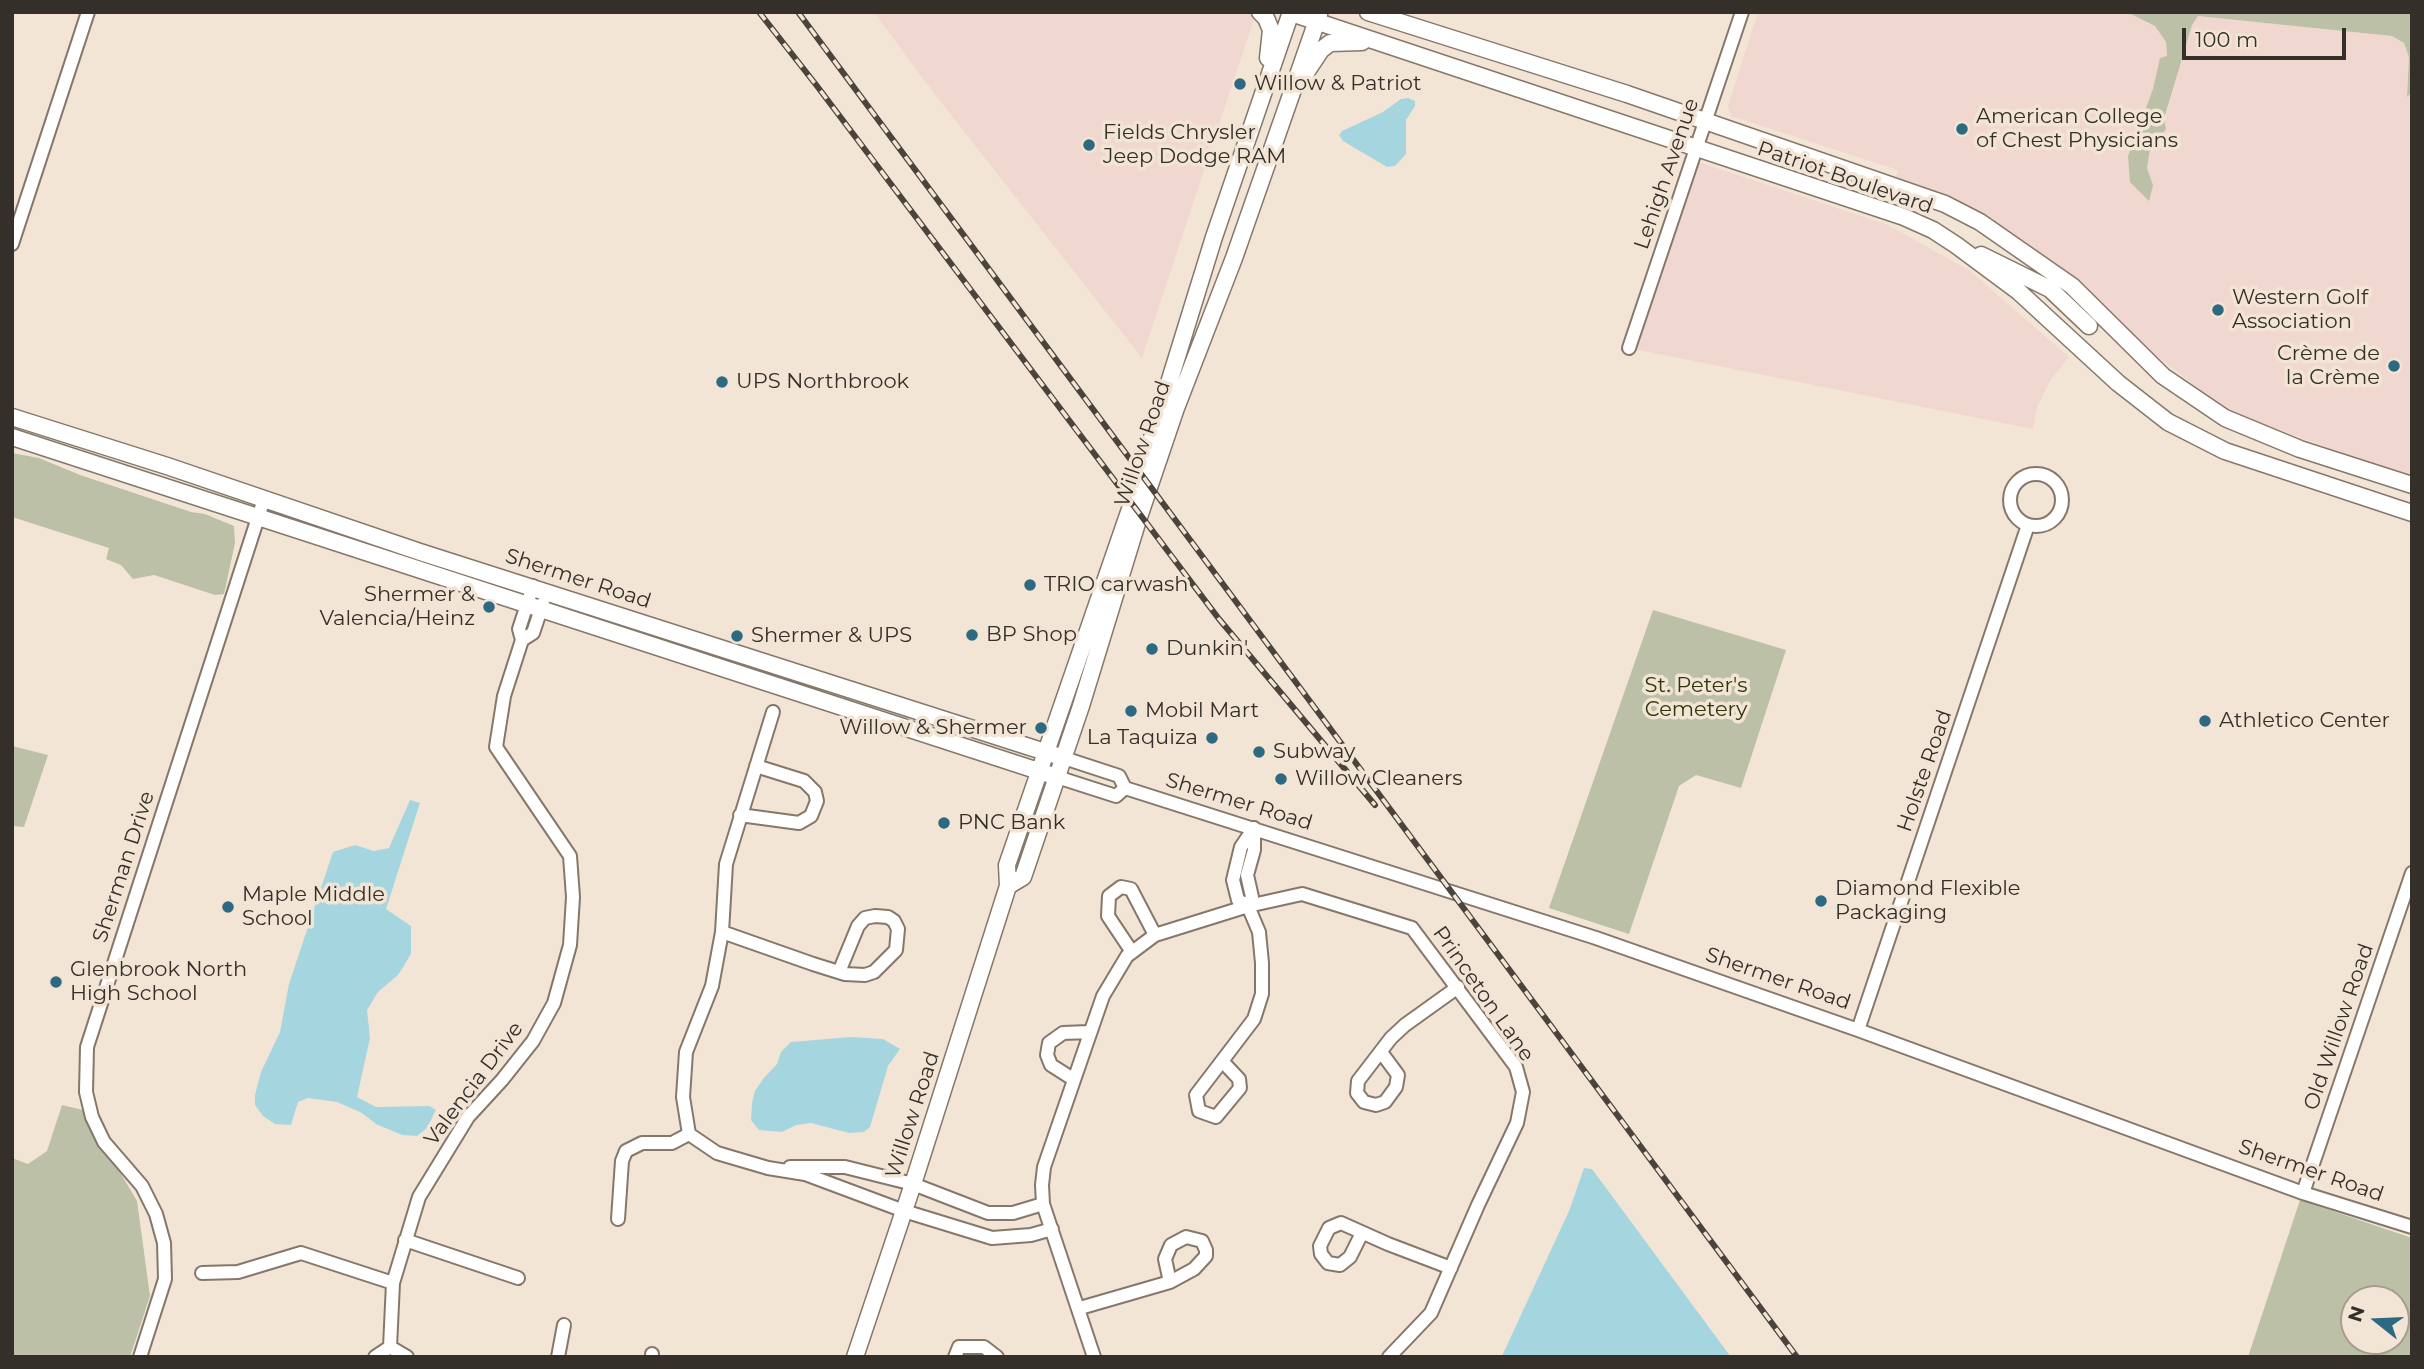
<!DOCTYPE html>
<html>
<head>
<meta charset="utf-8">
<style>
  body { margin:0 }
  #map { position:relative; width:2424px; height:1369px; overflow:hidden; background:#f3e5d5; font-family:Montserrat,sans-serif }
  canvas { display:block }
  .frame { position:absolute; inset:0; border:14px solid #352f29; pointer-events:none }
  .north { position:absolute; left:2340px; top:1285px; width:70px; height:70px; box-sizing:border-box; background:#f3e5d5; border:2px solid #a79c90; border-radius:50%; rotate:288deg; font-size:19px; font-weight:700; line-height:28px; text-align:center; color:#352f29 }
  .north::after { content:''; display:block; margin:auto; width:24px; height:32px; background:#2d6981; clip-path:polygon(50% 0,100% 100%,50% 72%,0 100%) }
  .scale { position:absolute; left:2182px; top:28px; width:164px; height:32px; box-sizing:border-box; border:4px solid #352f29; border-top:0; padding-left:9px; font-size:21px; line-height:24px; white-space:nowrap; color:#352f29; -webkit-text-stroke:5px #f3e5d5; paint-order:stroke }
</style>
</head>
<body>
<div id="map">
<canvas width="2424" height="1369"></canvas>
<div class="frame"></div>
<div class="north">N</div>
<div class="scale">100 m</div>
</div>
<script>
const c = document.querySelector('canvas').getContext('2d');
c.lineJoin = 'round';
function fill(path, color) {
  c.fillStyle = color;
  c.fill(path, 'evenodd');
}
function toPath(rows) {
  const path = new Path2D();
  for (const r of rows) {
    if (r.length === 3) {
      path.moveTo(r[0] + r[2], r[1]);
      path.arc(r[0], r[1], r[2], 0, 2 * Math.PI);
      continue;
    }
    path.moveTo(r[0], r[1]);
    for (let i = 2; i < r.length; i += 2) path.lineTo(r[i], r[i + 1]);
  }
  return path;
}
function strokePath(path, color, width, dash) {
  c.strokeStyle = color;
  c.lineWidth = width;
  c.lineCap = dash ? 'butt' : 'round';
  c.setLineDash(dash || []);
  c.stroke(path);
}
function label(font, color, halo, rows, align = 'center') {
  c.font = font + ' Montserrat,sans-serif';
  c.lineWidth = 7;
  c.setLineDash([]);
  c.textBaseline = 'middle';
  c.strokeStyle = halo;
  c.fillStyle = color;
  for (const [text, x, y, turn = 0] of rows) {
    c.save();
    c.translate(x, y);
    c.rotate((+turn || 0) * Math.PI / 180);
    c.textAlign = isNaN(turn) ? turn : align;
    if (halo) c.strokeText(text, 0, 0);
    c.fillText(text, 0, 0);
    c.restore();
  }
}
fill(toPath([
  [874,12,1253,12,1253,22,1142,358,926,83],
  [1758,12,1951,12,1952,14,2121,12,2133,15,2155,26,2166,42,2167,57,2160,59,2153,89,2128,156,2153,185,2147,168,2150,148,2161,136,2180,63,2192,25,2198,16,2392,36,2404,43,2409,57,2407,96,2412,92,2412,478,2227,411,2125,331,2065,275,1895,180,1898,170,1731,116,1728,106],
  [1692,160,1888,225,1970,271,2069,357,2050,381,2037,407,2033,429,1629,348]
]), '#f0d7cf');
fill(toPath([
  [2121,12,2412,12,2412,92,2407,97,2409,57,2404,43,2392,36,2198,16,2192,25,2164,119,2166,129,2150,149,2147,168,2153,185,2149,201,2130,182,2128,156,2153,89,2160,58,2167,56,2166,42,2155,26,2133,15],
  [12,453,39,458,80,475,191,512,205,514,234,526,235,543,224,594,215,595,154,575,133,579,121,565,106,559,109,548,12,517],
  [1653,610,1786,650,1741,788,1696,775,1679,786,1629,934,1549,908],
  [12,746,48,755,24,827,12,826],
  [62,1105,83,1110,137,1201,150,1296,130,1357,12,1357,12,1158,28,1164,47,1151],
  [2300,1200,2412,1238,2412,1357,2248,1357],
  [2354,1299,2396,1299,2396,1341,2354,1341]
]), '#bbc0a6');
fill(toPath([
  [1408,98,1415,101,1415,106,1406,120,1406,154,1395,166,1387,167,1343,141,1339,135,1342,131,1383,112,1401,99],
  [410,800,420,803,386,909,411,926,411,954,398,975,378,992,367,1010,370,1038,357,1097,376,1107,429,1106,436,1110,427,1128,417,1136,402,1135,376,1124,362,1113,337,1102,308,1098,298,1102,291,1125,275,1124,263,1116,255,1105,255,1095,261,1072,280,1032,289,984,333,852,355,845,374,851,389,848],
  [851,1037,883,1039,900,1049,888,1066,870,1127,864,1132,849,1133,811,1123,796,1125,782,1132,759,1130,751,1120,752,1103,755,1091,763,1079,777,1064,781,1052,791,1042],
  [1584,1168,1592,1169,1731,1357,1502,1356,1569,1211]
]), '#a5d6df');
const minor = toPath([
  [12,244,88,12],
  [1629,348,1742,12],
  [2036,500,26],
  [522,640,533,633,543,603],
  [1064,758,1119,776,1125,788,1596,938,1858,1030,2303,1193,2412,1227],
  [1057,777,1116,796,1125,788],
  [740,815,799,823,811,816,817,801,815,792,804,781,756,766],
  [1248,906,1252,897,1247,875,1254,850,1254,828],
  [722,932,813,964,845,974,865,975,874,972,896,950,898,929,894,921,888,917,875,916,865,918,858,926,839,972],
  [1132,952,1108,916,1109,896,1121,887,1131,889,1155,935],
  [1858,1030,2028,525],
  [1381,1052,1398,1075,1396,1087,1385,1102,1376,1105,1364,1102,1357,1093,1358,1081,1391,1038,1405,1025,1458,987],
  [1222,1061,1239,1079,1240,1088,1216,1117,1199,1111,1196,1095,1222,1061,1254,1019,1262,994,1262,963,1259,932,1248,906,1238,900,1233,880,1241,847,1254,828],
  [1073,1079,1051,1065,1047,1055,1049,1043,1063,1033,1089,1032],
  [689,1134,717,1153,768,1168,805,1174,904,1211,992,1238,1031,1235,1052,1229],
  [790,1167,845,1167,913,1184,988,1213,1013,1213,1043,1204],
  [2303,1193,2412,873],
  [618,1219,622,1161,626,1151,642,1143,672,1143,689,1134,683,1097,686,1052,712,986,722,932,726,864,773,712],
  [1362,1233,1350,1257,1340,1265,1328,1263,1321,1254,1320,1246,1329,1228,1341,1223,1388,1244,1451,1268],
  [405,1240,518,1278],
  [202,1273,238,1272,301,1253,393,1283],
  [1080,1308,1170,1282,1194,1269,1206,1256,1206,1250,1202,1241,1186,1237,1171,1245,1165,1259,1170,1282],
  [390,1347,407,1357],
  [140,1357,165,1279,164,1243,156,1214,142,1186,104,1142,92,1117,86,1092,87,1047,264,499],
  [375,1357,390,1347,393,1283,419,1197,468,1117,502,1080,533,1041,554,1003,570,945,573,897,570,856,496,747,504,696,522,640,519,629,533,586],
  [558,1357,564,1325],
  [652,1357,652,1354],
  [955,1357,959,1347,984,1347,997,1357],
  [1094,1357,1043,1204,1042,1185,1044,1167,1103,996,1127,956,1155,935,1248,906,1302,894,1412,928,1516,1067,1523,1092,1517,1123,1478,1205,1431,1313,1389,1357]
]);
const major = toPath([
  [1260,12,1266,18,1271,30,1268,58],
  [1368,12,1627,94,1945,204,1980,222,2072,286,2163,376,2225,418,2300,449,2412,485],
  [1291,13,1904,217,1933,230,1956,245,2018,291,2118,383,2168,422,2225,451,2412,513],
  [1305,74,1321,50,1330,43,1362,42],
  [1981,255,2050,289,2089,326],
  [12,417,167,466,420,552,1064,758],
  [12,437,1057,777],
  [1008,886,1023,877,1081,706,1138,520,1176,408,1234,258,1319,15],
  [855,1357,913,1184,1008,886,1007,865,1130,509,1214,237,1291,12]
]);
strokePath(minor, '#85786a', 16);
strokePath(major, '#85786a', 19);
strokePath(minor, '#fff', 12);
strokePath(major, '#fff', 16);
const rail = toPath([
  [759,12,817,86,1219,619,1375,805],
  [798,12,1797,1357]
]);
strokePath(rail, '#4b443d', 6);
strokePath(rail, '#f3e5d5', 3.5, [10]);
for (const [x, y, r, color] of [
  [1240,84,7,"#2d6981"],
  [1962,129,7,"#2d6981"],
  [1089,145,7,"#2d6981"],
  [2218,310,7,"#2d6981"],
  [2394,366,7,"#2d6981"],
  [722,382,7,"#2d6981"],
  [1030,585,7,"#2d6981"],
  [489,607,7,"#2d6981"],
  [972,635,7,"#2d6981"],
  [737,636,7,"#2d6981"],
  [1152,649,7,"#2d6981"],
  [1131,711,7,"#2d6981"],
  [2205,721,7,"#2d6981"],
  [1041,728,7,"#2d6981"],
  [1212,738,7,"#2d6981"],
  [1259,752,7,"#2d6981"],
  [1281,779,7,"#2d6981"],
  [944,823,7,"#2d6981"],
  [1821,901,7,"#2d6981"],
  [228,907,7,"#2d6981"],
  [56,982,7,"#2d6981"]
]) {
  const dot = new Path2D();
  dot.arc(x, y, r, 0, 2 * Math.PI);
  c.fillStyle = color;
  c.fill(dot);
  strokePath(dot, '#f3e5d5', 2.5);
}
label('21px', '#352f29', '#f3e5d5', [
  ["Willow & Patriot",1254,84],
  ["American College",1976,117],
  ["of Chest Physicians",1976,141],
  ["Fields Chrysler",1103,133],
  ["Jeep Dodge RAM",1103,157],
  ["Western Golf",2232,298],
  ["Association",2232,322],
  ["Crème de",2380,354,"right"],
  ["la Crème",2380,378,"right"],
  ["UPS Northbrook",736,382],
  ["TRIO carwash",1044,585],
  ["Shermer &",475,595,"right"],
  ["Valencia/Heinz",475,619,"right"],
  ["BP Shop",986,635],
  ["Shermer & UPS",751,636],
  ["Dunkin'",1166,649],
  ["Mobil Mart",1145,711],
  ["Athletico Center",2219,721],
  ["Willow & Shermer",1027,728,"right"],
  ["La Taquiza",1198,738,"right"],
  ["Subway",1273,752],
  ["Willow Cleaners",1295,779],
  ["PNC Bank",958,823],
  ["Diamond Flexible",1835,889],
  ["Packaging",1835,913],
  ["Maple Middle",242,895],
  ["School",242,919],
  ["Glenbrook North",70,970],
  ["High School",70,994]
], 'left');
label('21px', '#352f29', '#f3e5d5', [
  ["Lehigh Avenue",1667,174,-71],
  ["Patriot Boulevard",1845,178,19],
  ["Willow Road",1143,444,-71],
  ["Shermer Road",578,579,18],
  ["Holste Road",1925,771,-71],
  ["Shermer Road",1239,802,17],
  ["Sherman Drive",124,867,-72],
  ["Shermer Road",1778,979,19],
  ["Princeton Lane",1483,994,55],
  ["Old Willow Road",2339,1027,-71],
  ["Valencia Drive",474,1084,-53],
  ["Willow Road",913,1115,-72],
  ["Shermer Road",2311,1171,19]
]);
label('21px', '#303607', '#f3e5d5', [
  ["St. Peter's",1696,686],
  ["Cemetery",1696,710]
]);
</script>
</body>
</html>
